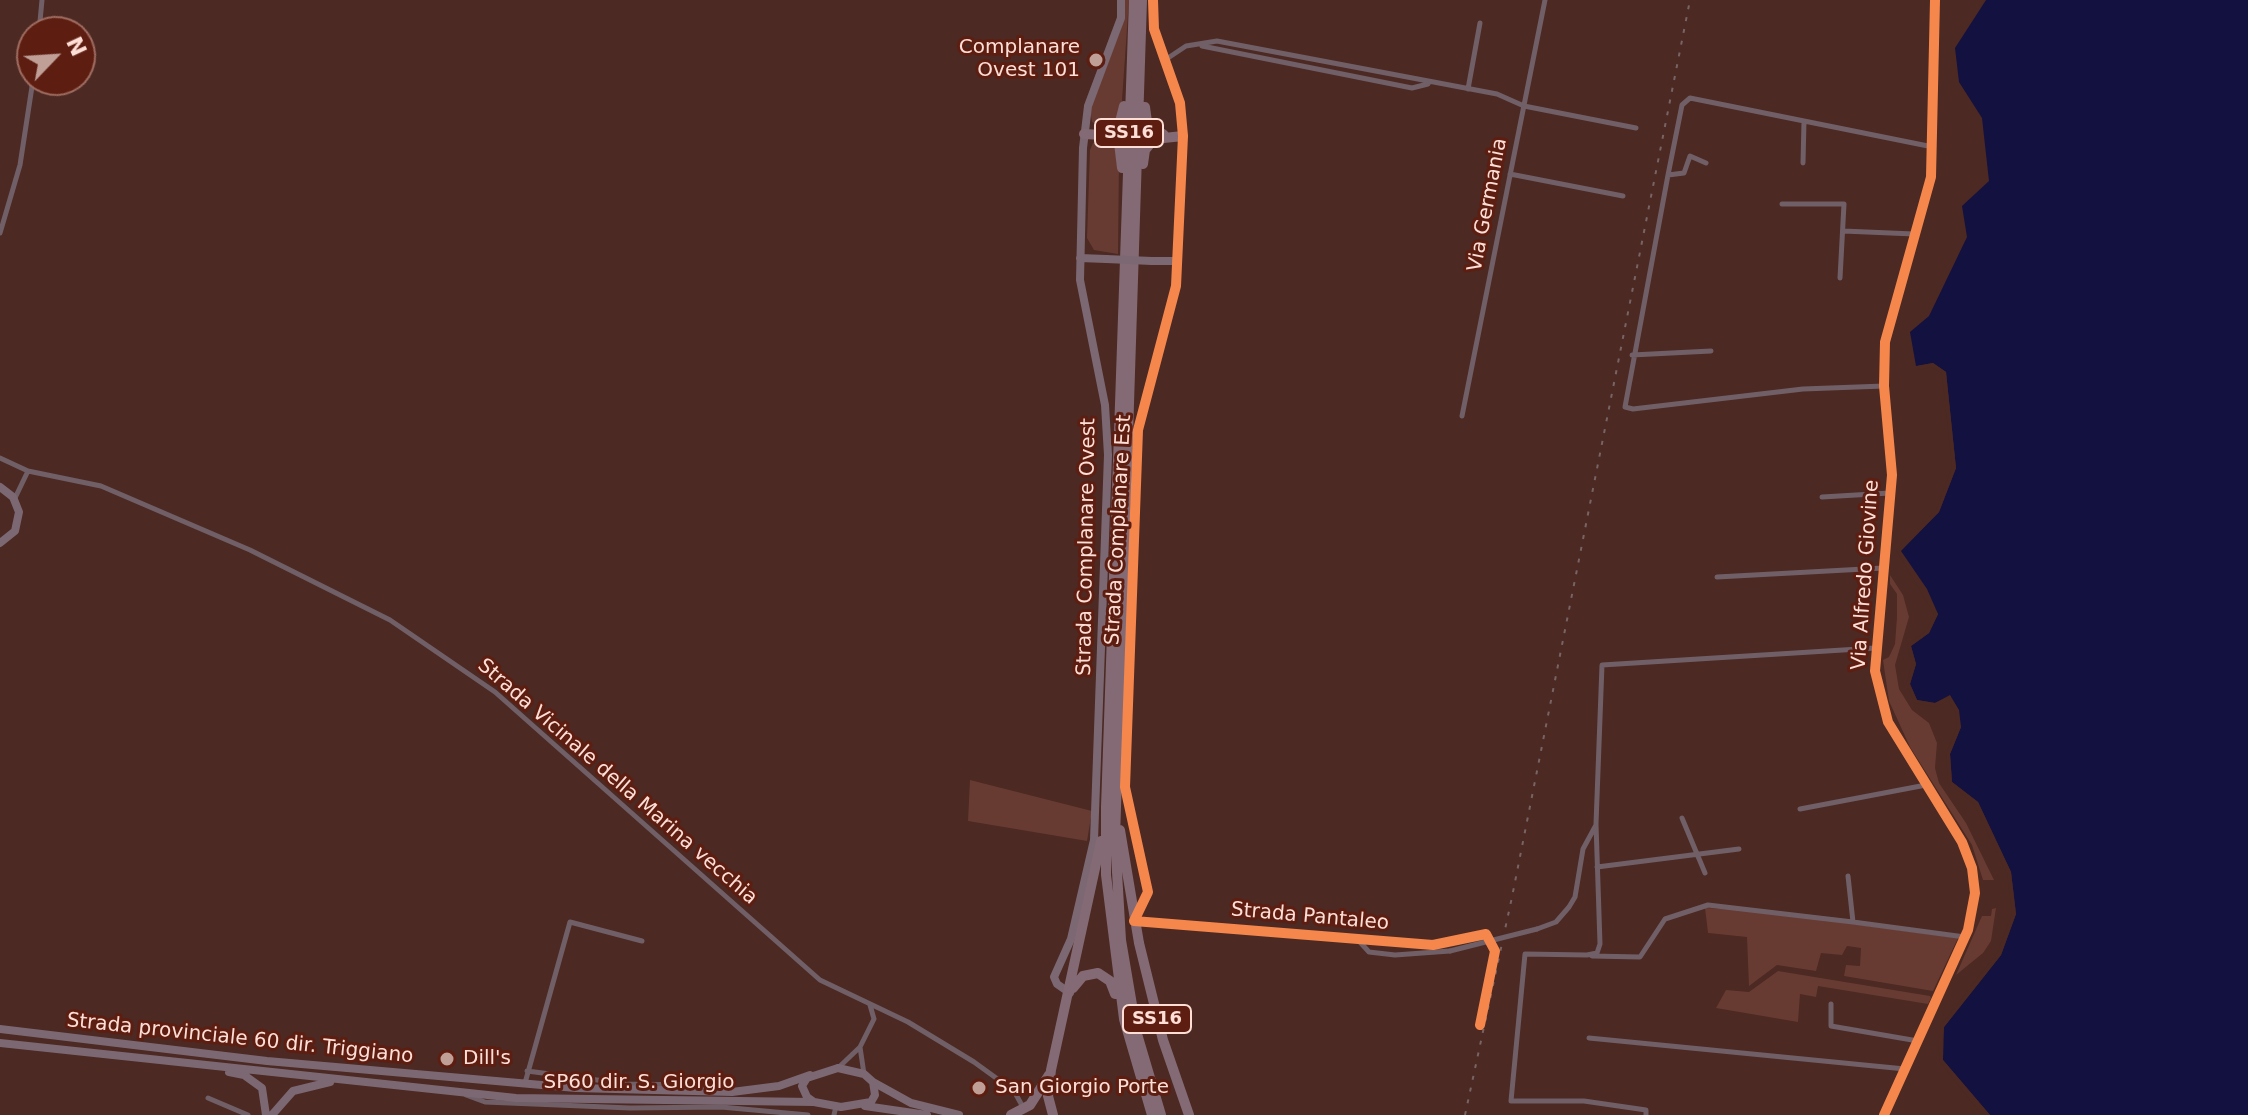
<!DOCTYPE html>
<html>
<head>
<meta charset="utf-8">
<style>
  body { margin:0 }
  #map { position:relative; width:2248px; height:1115px; overflow:hidden; background:#4c2922; font-family:"DejaVu Sans",sans-serif }
  canvas { display:block }
  .north { position:absolute; left:16px; top:16px; width:80px; height:80px; box-sizing:border-box; background:#5d1e11; border:2px solid #9e6b60; border-radius:50%; rotate:65deg; font-size:22px; font-weight:700; line-height:32px; text-align:center; color:#ffded6 }
  .north::after { content:''; display:block; margin:auto; width:28px; height:36px; background:#c09f97; clip-path:polygon(50% 0,100% 100%,50% 72%,0 100%) }
</style>
</head>
<body>
<div id="map">
<canvas width="2248" height="1115"></canvas>
<div class="north">N</div>
</div>
<script>
const c = document.querySelector('canvas').getContext('2d');
c.lineJoin = 'round';
function fill(path, color) {
  c.fillStyle = color;
  c.fill(path, 'evenodd');
}
function toPath(rows) {
  const path = new Path2D();
  for (const r of rows) {
    path.moveTo(r[0], r[1]);
    for (let i = 2; i < r.length; i += 2) path.lineTo(r[i], r[i + 1]);
  }
  return path;
}
function strokePath(path, color, width, dash) {
  c.strokeStyle = color;
  c.lineWidth = width;
  c.lineCap = dash ? 'butt' : 'round';
  c.setLineDash(dash || []);
  c.stroke(path);
}
function label(font, color, halo, rows, align = 'center') {
  c.font = font + ' "DejaVu Sans",sans-serif';
  c.lineWidth = 6;
  c.setLineDash([]);
  c.textBaseline = 'middle';
  c.strokeStyle = halo;
  c.fillStyle = color;
  for (const [text, x, y, turn = 0] of rows) {
    c.save();
    c.translate(x, y);
    c.rotate((+turn || 0) * Math.PI / 180);
    c.textAlign = isNaN(turn) ? turn : align;
    if (halo) c.strokeText(text, 0, 0);
    c.fillText(text, 0, 0);
    c.restore();
  }
}
fill(toPath([
  [1125,0,1129,0,1121,114,1118,123,1106,128,1092,122,1090,109,1121,29],
  [1103,139,1116,144,1119,162,1118,254,1094,250,1087,238,1090,150,1093,143],
  [1890,575,1903,595,1909,617,1895,665,1899,689,1912,710,1929,723,1937,743,1935,768,1939,783,1966,823,1994,880,1983,880,1972,845,1910,747,1889,701,1883,660,1889,657,1895,644,1897,617,1897,594,1890,584],
  [970,780,1092,811,1087,841,968,821],
  [1705,908,1748,910,1958,938,1933,991,1844,976,1846,965,1860,966,1861,948,1847,946,1842,955,1821,953,1816,971,1777,965,1749,986,1747,937,1708,933],
  [1996,908,1991,941,1983,953,1956,975,1982,916,1991,916,1992,909],
  [1778,971,1930,996,1931,998,1928,1004,1818,986,1816,997,1800,994,1798,1022,1716,1008,1726,990,1749,992]
]), '#673b32');
fill(toPath([
  [1986,0,2248,0,2248,1115,1990,1115,1943,1060,1944,1027,2001,955,2016,914,2011,872,1978,802,1952,782,1950,754,1961,727,1950,696,1935,703,1917,700,1910,684,1916,664,1911,646,1929,633,1938,614,1900,551,1939,512,1956,468,1946,372,1933,363,1916,366,1910,332,1929,316,1967,237,1962,206,1989,181,1982,118,1959,82,1955,48]
]), '#131140');
fill(toPath([
  [1933,363,1946,372,1956,468,1939,512,1901,551,1927,589,1938,614,1929,633,1911,646,1916,664,1910,684,1917,700,1935,703,1950,695,1959,710,1961,727,1950,754,1952,782,1978,802,2011,872,2016,914,2001,955,1944,1027,1942,1044,1943,1060,1990,1115,1980,1113,1940,1062,1938,1044,1941,1025,1997,953,2012,914,2007,874,1974,804,1948,783,1946,754,1957,727,1955,711,1948,701,1936,707,1915,703,1906,684,1912,664,1907,645,1926,631,1934,614,1896,550,1936,510,1952,467,1942,374,1932,367,1918,370,1917,366]
]), '#4c2922');
strokePath(toPath([
  [39,32,42,0],
  [1202,46,1412,88,1428,84],
  [1165,60,1186,46,1217,41,1497,94,1524,106,1636,128],
  [1468,89,1480,23],
  [1706,163,1690,156,1684,173,1668,175,1625,407,1633,409,1803,389,1884,386],
  [1803,163,1804,121],
  [1510,174,1623,196],
  [1668,175,1682,105,1690,98,1933,147],
  [1782,204,1844,204,1840,278],
  [1843,231,1914,234],
  [0,233,20,165,33,80],
  [1632,355,1711,351],
  [1462,416,1545,0],
  [0,458,28,471,101,486,250,550,390,620,495,692,820,980,908,1022,974,1062,1014,1091,1024,1109],
  [1822,497,1890,493],
  [15,498,28,471],
  [1717,577,1883,568],
  [1800,809,1926,785],
  [1682,818,1705,873],
  [1597,867,1739,849],
  [1848,876,1853,922,1965,937],
  [1135,921,1433,945,1486,934,1495,951,1480,1025],
  [1537,929,1556,922,1569,907,1575,897,1583,849,1596,825],
  [1359,941,1369,952,1395,955,1450,951],
  [1592,956,1640,957,1665,919,1708,905,1853,922],
  [1831,1004,1831,1026,1918,1041],
  [1589,1038,1905,1069],
  [838,1068,859,1048],
  [527,1071,628,1084,691,1085,705,1089],
  [864,1074,860,1047,874,1019,870,1005],
  [525,1083,570,922,642,941],
  [466,1095,485,1102,630,1108,721,1107,808,1115],
  [208,1098,248,1115],
  [834,1115,836,1106],
  [1646,1115,1646,1110,1584,1101,1511,1101,1525,954,1587,955,1597,953,1600,944,1596,824,1602,665,1875,648]
]), '#705f67', 5);
strokePath(toPath([
  [1080,258,1106,259],
  [1152,261,1178,261],
  [0,487,13,497,19,512,15,531,0,543],
  [1135,920,1148,892,1125,787,1138,430,1176,286,1183,136,1180,103,1154,29,1153,0],
  [1070,993,1057,984,1054,977,1071,939,1094,840,1108,455,1105,405,1080,280,1083,148,1088,106,1121,18,1121,0],
  [0,1029,267,1061,576,1088,732,1092,779,1086,810,1075],
  [0,1043,516,1098,814,1102],
  [838,1068,864,1074,873,1082,875,1095,871,1102,841,1107,814,1102,807,1097,802,1086,807,1078,838,1068],
  [229,1072,244,1075,262,1088,266,1115],
  [873,1082,911,1103,959,1115],
  [865,1106,927,1115],
  [272,1115,293,1091,330,1082],
  [1884,1115,1968,930,1975,893,1972,868,1962,842,1888,722,1875,671,1892,475,1884,386,1885,342,1931,177,1935,0]
]), '#7c6873', 8);
strokePath(toPath([
  [1134,0,1106,807,1106,875,1124,1019,1152,1115],
  [1142,0,1115,838,1121,940,1137,1034,1161,1115],
  [1145,107,1147,122,1164,135],
  [1084,134,1103,135,1119,143,1122,168],
  [1103,135,1119,126,1124,106],
  [1143,164,1145,150,1154,139,1183,136],
  [1120,830,1139,943,1163,1040,1189,1115],
  [1073,988,1083,976,1098,973,1110,981,1115,994],
  [1011,1115,1030,1105,1049,1075],
  [1053,1115,1048,1096,1051,1070,1101,841]
]), '#836a74', 10);
strokePath(toPath([
  [1465,1115,1512,897,1690,0]
]), '#786465', 2, [4, 8]);
strokePath(toPath([
  [1450,951,1537,929]
]), '#705f67', 5);
strokePath(toPath([
  [1106,259,1152,261]
]), '#7c6873', 8);
strokePath(toPath([
  [1153,0,1154,29,1180,103,1183,136,1176,286,1138,430,1125,787,1148,892,1134,921,1433,945,1486,934,1495,951,1480,1025],
  [1884,1115,1968,930,1975,893,1972,868,1962,842,1888,722,1875,671,1892,475,1884,386,1885,342,1931,177,1935,0]
]), '#f5874c', 10);
for (const [x, y, r, color] of [
  [1096,60,8,"#c09f97"],
  [447,1059,8,"#c09f97"],
  [979,1088,8,"#c09f97"]
]) {
  const dot = new Path2D();
  dot.arc(x, y, r, 0, 2 * Math.PI);
  c.fillStyle = color;
  c.fill(dot);
  strokePath(dot, '#5d1e11', 3);
}
for (const [x, y, w] of [
  [1129,133,68],
  [1157,1019,68]
]) {
  const box = new Path2D();
  box.roundRect(x - w / 2, y - 14, w, 28, 6);
  c.fillStyle = '#5d1e11';
  c.fill(box);
  strokePath(box, '#ffded6', 2);
}
label('bold 18px', '#ffded6', null, [
  ["SS16",1129,133],
  ["SS16",1157,1019]
]);
label('20px', '#ffded6', '#5d1e11', [
  ["Complanare",1080,48,"right"],
  ["Ovest 101",1080,71,"right"],
  ["Dill's",463,1059],
  ["San Giorgio Porte",995,1088]
], 'left');
label('20px', '#ffded6', '#5d1e11', [
  ["Via Germania",1488,205,-79],
  ["Strada Complanare Est",1119,530,-87],
  ["Strada Complanare Ovest",1087,547,-89],
  ["Via Alfredo Giovine",1866,575,-86],
  ["Strada Vicinale della Marina vecchia",617,782,41],
  ["Strada Pantaleo",1310,917,5],
  ["Strada provinciale 60 dir. Triggiano",240,1039,6],
  ["SP60 dir. S. Giorgio",639,1083]
]);
</script>
</body>
</html>
